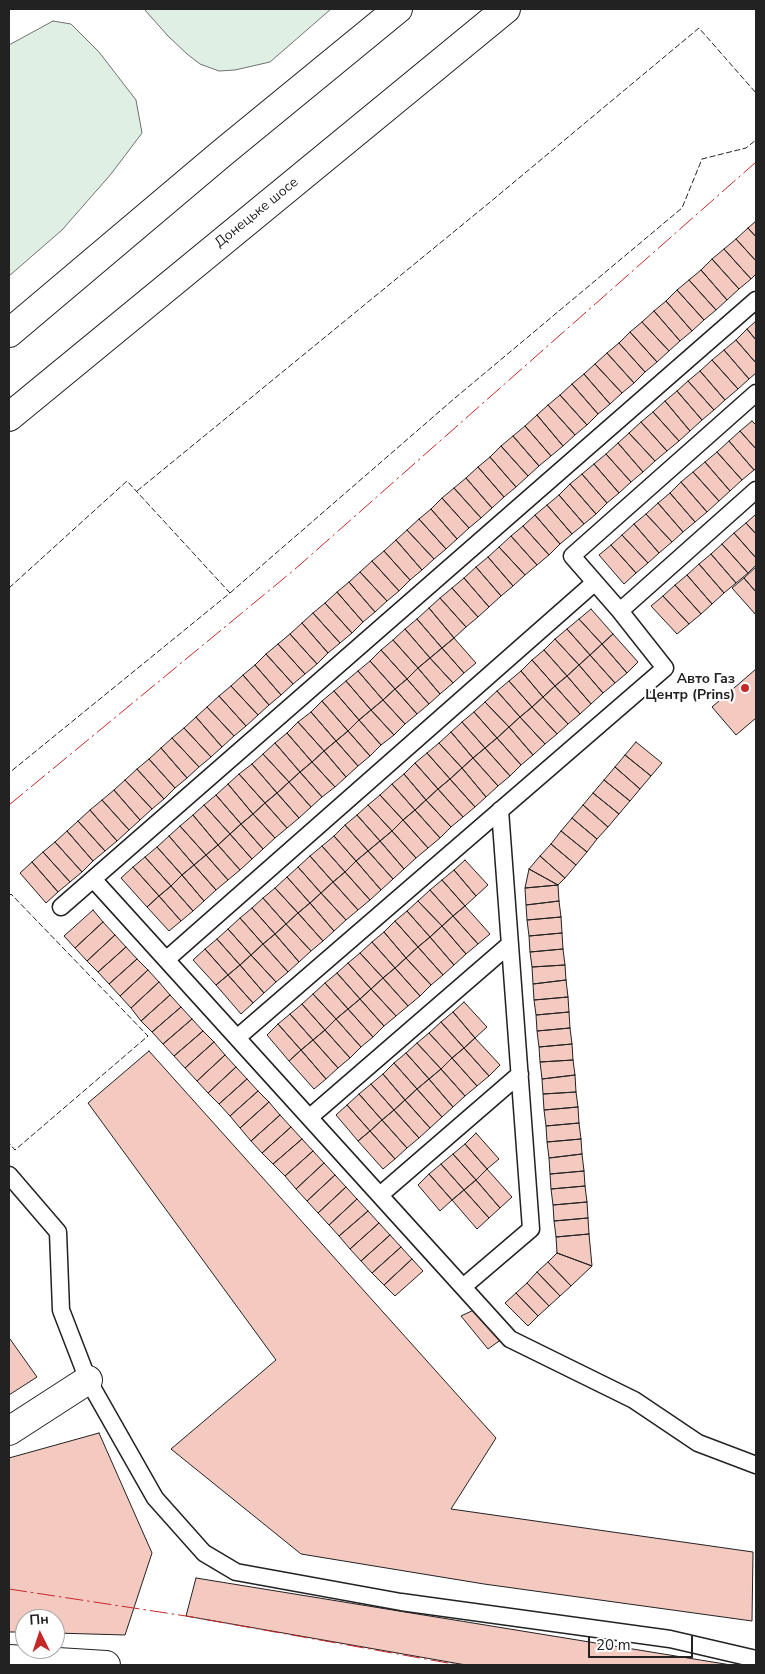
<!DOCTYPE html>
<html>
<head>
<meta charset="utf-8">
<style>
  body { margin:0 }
  #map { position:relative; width:765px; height:1674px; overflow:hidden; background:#fff; font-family:"Nunito Sans",sans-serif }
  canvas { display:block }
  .frame { position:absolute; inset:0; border:10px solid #222; pointer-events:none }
  .north { position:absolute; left:15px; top:1609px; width:50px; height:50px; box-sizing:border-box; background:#fff; border:1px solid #a7a7a7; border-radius:50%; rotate:356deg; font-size:14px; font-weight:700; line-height:20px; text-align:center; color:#222 }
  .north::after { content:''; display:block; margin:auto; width:18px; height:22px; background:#c62828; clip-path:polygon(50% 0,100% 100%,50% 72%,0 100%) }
  .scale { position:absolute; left:588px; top:1636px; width:105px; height:22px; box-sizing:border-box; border:2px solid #222; border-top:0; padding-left:6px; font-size:15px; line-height:18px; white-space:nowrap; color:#222; -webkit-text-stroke:4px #fff; paint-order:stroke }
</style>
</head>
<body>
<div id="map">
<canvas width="765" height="1674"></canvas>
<div class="frame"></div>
<div class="north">Пн</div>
<div class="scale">20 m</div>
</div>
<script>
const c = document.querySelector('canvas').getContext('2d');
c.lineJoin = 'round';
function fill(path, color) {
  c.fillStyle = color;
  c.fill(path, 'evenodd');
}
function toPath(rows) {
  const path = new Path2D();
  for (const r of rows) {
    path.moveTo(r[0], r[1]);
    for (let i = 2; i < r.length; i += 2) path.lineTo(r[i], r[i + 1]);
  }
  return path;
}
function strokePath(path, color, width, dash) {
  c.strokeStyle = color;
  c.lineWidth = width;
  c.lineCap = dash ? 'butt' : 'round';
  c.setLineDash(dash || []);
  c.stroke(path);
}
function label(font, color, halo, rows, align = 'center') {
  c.font = font + ' "Nunito Sans",sans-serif';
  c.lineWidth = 4;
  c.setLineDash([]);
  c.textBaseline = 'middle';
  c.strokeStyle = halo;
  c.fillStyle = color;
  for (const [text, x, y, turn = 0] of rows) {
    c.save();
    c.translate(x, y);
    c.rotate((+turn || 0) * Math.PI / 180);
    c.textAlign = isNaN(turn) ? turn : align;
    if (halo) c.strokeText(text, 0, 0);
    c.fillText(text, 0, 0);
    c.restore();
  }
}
const green = toPath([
  [144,9,331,9,270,62,235,70,219,71,200,64,187,54,168,36,144,9],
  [53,21,71,24,99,52,136,100,142,133,111,174,62,230,9,276,9,45,53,21]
]);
fill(green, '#e0efe3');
strokePath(green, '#6f6f6f', 1);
const building = toPath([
  [756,221,756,237,748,228,756,221],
  [748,228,756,237,756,261,736,239,748,228],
  [736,239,756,261,756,274,751,279,724,249,736,239],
  [724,249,751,279,739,289,712,259,724,249],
  [712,259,739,289,727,300,701,270,712,259],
  [701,270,727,300,716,310,689,280,701,270],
  [689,280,716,310,704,320,677,290,689,280],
  [677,290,704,320,692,331,666,301,677,290],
  [666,301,692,331,680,341,654,311,666,301],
  [654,311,680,341,669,351,642,322,654,311],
  [756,321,756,340,747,329,756,321],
  [642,322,669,351,657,362,630,332,642,322],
  [747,329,756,340,756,363,736,340,747,329],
  [630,332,657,362,645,372,619,343,630,332],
  [736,340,756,363,756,373,749,379,724,350,736,340],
  [619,343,645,372,634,383,607,353,619,343],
  [724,350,749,379,738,389,712,360,724,350],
  [607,353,634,383,622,393,595,364,607,353],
  [712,360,738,389,725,400,700,371,712,360],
  [595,364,622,393,610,404,584,374,595,364],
  [700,371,725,400,714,410,688,381,700,371],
  [584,374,610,404,598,414,572,384,584,374],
  [688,381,714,410,702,420,677,391,688,381],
  [572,384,598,414,587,425,560,395,572,384],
  [677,391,702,420,690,431,665,401,677,391],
  [560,395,587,425,575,435,548,405,560,395],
  [665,401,690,431,679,441,653,412,665,401],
  [548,405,575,435,563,446,537,415,548,405],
  [653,412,679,441,667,451,641,422,653,412],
  [537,415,563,446,551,456,525,426,537,415],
  [752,421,756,425,756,449,740,431,752,421],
  [641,422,667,451,655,461,629,433,641,422],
  [525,426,551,456,539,466,513,436,525,426],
  [740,431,756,449,756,468,754,470,729,441,740,431],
  [629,433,655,461,643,472,618,443,629,433],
  [513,436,539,466,528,476,501,446,513,436],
  [729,441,754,470,742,480,717,452,729,441],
  [618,443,643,472,631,482,606,454,618,443],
  [501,446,528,476,516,487,490,457,501,446],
  [717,452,742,480,730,491,705,462,717,452],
  [606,454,631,482,619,493,594,464,606,454],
  [490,457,516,487,504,497,478,467,490,457],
  [705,462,730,491,719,501,693,472,705,462],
  [594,464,619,493,607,503,582,474,594,464],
  [478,467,504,497,492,508,466,478,478,467],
  [693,472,719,501,707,512,681,482,693,472],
  [582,474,607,503,596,514,570,484,582,474],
  [466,478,492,508,481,518,454,488,466,478],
  [681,482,707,512,695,522,670,493,681,482],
  [570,484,596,514,584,524,559,495,570,484],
  [454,488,481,518,469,528,442,498,454,488],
  [670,493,695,522,683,532,658,503,670,493],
  [559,495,584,524,572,534,547,505,559,495],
  [442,498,469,528,457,539,431,509,442,498],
  [658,503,683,532,672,542,646,514,658,503],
  [547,505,572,534,560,544,535,515,547,505],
  [431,509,457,539,446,549,419,519,431,509],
  [646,514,672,542,659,553,634,524,646,514],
  [756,514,756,534,746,523,756,514],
  [535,515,560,544,549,555,523,526,535,515],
  [419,519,446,549,434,559,407,530,419,519],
  [746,523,756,534,756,558,734,533,746,523],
  [634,524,659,553,648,563,622,535,634,524],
  [523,526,549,555,537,565,511,536,523,526],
  [407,530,434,559,422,570,396,540,407,530],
  [734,533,756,558,756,565,748,573,722,544,734,533],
  [622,535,648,563,636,573,611,545,622,535],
  [511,536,537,565,525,575,499,547,511,536],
  [396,540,422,570,410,580,384,551,396,540],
  [722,544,748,573,736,583,711,554,722,544],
  [611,545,636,573,624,584,599,555,611,545],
  [499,547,525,575,513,586,488,557,499,547],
  [384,551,410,580,399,591,372,561,384,551],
  [711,554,736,583,724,593,699,564,711,554],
  [488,557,513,586,501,596,476,567,488,557],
  [372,561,399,591,387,601,360,572,372,561],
  [699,564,724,593,712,604,687,575,699,564],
  [476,567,501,596,489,607,464,578,476,567],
  [756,567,756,592,744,578,756,567],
  [360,572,387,601,375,612,349,582,360,572],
  [687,575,712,604,701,614,675,585,687,575],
  [464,578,489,607,478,617,452,588,464,578],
  [744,578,756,592,756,615,732,588,744,578],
  [349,582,375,612,363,622,337,592,349,582],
  [675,585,701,614,689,624,663,596,675,585],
  [452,588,478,617,466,627,440,598,452,588],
  [337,592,363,622,352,633,325,603,337,592],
  [663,596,689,624,677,634,651,606,663,596],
  [440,598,466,627,454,638,429,608,440,598],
  [325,603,352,633,340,643,313,613,325,603],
  [429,608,454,638,442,648,417,619,429,608],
  [591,609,613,634,602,644,579,619,591,609],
  [313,613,340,643,328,653,302,623,313,613],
  [417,619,442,648,430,658,405,629,417,619],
  [579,619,602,644,590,655,567,629,579,619],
  [302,623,328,653,317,664,290,634,302,623],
  [405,629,430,658,418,668,393,640,405,629],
  [567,629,590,655,579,665,555,639,567,629],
  [290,634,317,664,305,674,278,644,290,634],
  [613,634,638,662,627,673,602,644,613,634],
  [454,638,476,663,464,673,442,648,454,638],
  [555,639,579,665,567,676,544,650,555,639],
  [393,640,418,668,407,679,381,650,393,640],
  [278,644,305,674,293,684,266,654,278,644],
  [602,644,627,673,615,683,590,655,602,644],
  [442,648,464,673,453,683,430,658,442,648],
  [381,650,407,679,395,689,370,661,381,650],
  [544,650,567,676,555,686,532,660,544,650],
  [266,654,293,684,281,695,255,665,266,654],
  [590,655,615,683,603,693,579,665,590,655],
  [430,658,453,683,440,694,418,668,430,658],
  [532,660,555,686,543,697,521,671,532,660],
  [370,661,395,689,383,700,358,671,370,661],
  [255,665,281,695,269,705,243,675,255,665],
  [579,665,603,693,591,704,567,676,579,665],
  [418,668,440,694,429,704,407,679,418,668],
  [756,669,756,718,736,735,712,707,756,669],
  [358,671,383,700,371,710,346,681,358,671],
  [521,671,543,697,532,707,509,681,521,671],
  [243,675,269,705,258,715,231,686,243,675],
  [567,676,591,704,580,714,555,686,567,676],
  [407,679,429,704,417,714,395,689,407,679],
  [346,681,371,710,359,720,334,691,346,681],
  [509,681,532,707,520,717,497,691,509,681],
  [231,686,258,715,246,726,219,696,231,686],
  [555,686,580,714,568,724,543,697,555,686],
  [395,689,417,714,405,724,383,700,395,689],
  [334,691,359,720,348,731,322,701,334,691],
  [497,691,520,717,509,727,485,702,497,691],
  [219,696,246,726,234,736,207,707,219,696],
  [543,697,568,724,557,734,532,707,543,697],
  [383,700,405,724,394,735,371,710,383,700],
  [322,701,348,731,336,741,311,712,322,701],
  [485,702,509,727,497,738,474,712,485,702],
  [207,707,234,736,222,747,196,717,207,707],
  [532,707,557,734,545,744,520,717,532,707],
  [371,710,394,735,381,745,359,720,371,710],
  [311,712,336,741,324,751,298,722,311,712],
  [474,712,497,738,485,748,462,722,474,712],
  [196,717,222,747,211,757,184,728,196,717],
  [520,717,545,744,533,755,509,727,520,717],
  [359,720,381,745,370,756,348,731,359,720],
  [298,722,324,751,312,762,287,733,298,722],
  [462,722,485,748,473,758,451,732,462,722],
  [509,727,533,755,521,765,497,738,509,727],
  [184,728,211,757,199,767,172,738,184,728],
  [348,731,370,756,358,766,336,741,348,731],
  [451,732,473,758,462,768,439,743,451,732],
  [287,733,312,762,300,772,275,743,287,733],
  [172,738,199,767,187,778,161,748,172,738],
  [497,738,521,765,510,776,485,748,497,738],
  [336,741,358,766,346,777,324,751,336,741],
  [636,742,662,763,651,776,625,755,636,742],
  [275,743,300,772,289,782,263,754,275,743],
  [439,743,462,768,450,779,427,753,439,743],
  [161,748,187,778,175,788,149,759,161,748],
  [485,748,510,776,498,786,473,758,485,748],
  [324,751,346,777,335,787,312,762,324,751],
  [427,753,450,779,438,789,415,763,427,753],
  [263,754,289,782,277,793,252,764,263,754],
  [625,755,651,776,640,789,615,767,625,755],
  [473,758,498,786,486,797,462,768,473,758],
  [149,759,175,788,164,799,137,769,149,759],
  [312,762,335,787,322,797,300,772,312,762],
  [415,763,438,789,426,800,404,774,415,763],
  [252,764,277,793,265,803,239,774,252,764],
  [615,767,640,789,630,801,604,780,615,767],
  [462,768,486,797,475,807,450,779,462,768],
  [137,769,164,799,152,809,125,780,137,769],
  [300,772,322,797,311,807,289,782,300,772],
  [239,774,265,803,253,814,228,784,239,774],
  [404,774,426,800,415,810,392,784,404,774],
  [450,779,475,807,463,817,438,789,450,779],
  [125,780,152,809,140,820,114,790,125,780],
  [604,780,630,801,619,814,593,793,604,780],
  [289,782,311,807,299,818,277,793,289,782],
  [228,784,253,814,241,824,216,795,228,784],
  [392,784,415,810,403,820,380,795,392,784],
  [438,789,463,817,451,827,426,800,438,789],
  [114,790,140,820,129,830,102,800,114,790],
  [277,793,299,818,287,828,265,803,277,793],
  [593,793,619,814,608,827,583,805,593,793],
  [216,795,241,824,230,834,204,805,216,795],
  [380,795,403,820,392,831,368,805,380,795],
  [102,800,129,830,117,841,90,810,102,800],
  [426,800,451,827,440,838,415,810,426,800],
  [265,803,287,828,275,838,253,814,265,803],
  [204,805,230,834,218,845,193,815,204,805],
  [368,805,392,831,380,841,357,815,368,805],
  [583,805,608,827,597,839,572,818,583,805],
  [90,810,117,841,105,851,78,821,90,810],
  [415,810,440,838,428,848,403,820,415,810],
  [253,814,275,838,263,849,241,824,253,814],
  [193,815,218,845,206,855,180,826,193,815],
  [357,815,380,841,368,851,345,825,357,815],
  [572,818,597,839,587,852,561,831,572,818],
  [403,820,428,848,416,858,392,831,403,820],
  [78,821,105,851,93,861,67,831,78,821],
  [241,824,263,849,252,859,230,834,241,824],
  [345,825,368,851,356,861,334,836,345,825],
  [180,826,206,855,194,865,169,836,180,826],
  [67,831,93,861,82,872,55,842,67,831],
  [392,831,416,858,404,869,380,841,392,831],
  [561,831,587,852,576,865,551,844,561,831],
  [230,834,252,859,240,870,218,845,230,834],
  [169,836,194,865,182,875,157,847,169,836],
  [334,836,356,861,345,872,322,846,334,836],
  [380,841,404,869,393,879,368,851,380,841],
  [55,842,82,872,70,882,43,852,55,842],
  [551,844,576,865,565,878,540,856,551,844],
  [218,845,240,870,228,880,206,855,218,845],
  [322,846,345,872,333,882,310,856,322,846],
  [157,847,182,875,171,886,145,857,157,847],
  [368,851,393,879,381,890,356,861,368,851],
  [43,852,70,882,58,892,32,862,43,852],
  [206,855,228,880,216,890,194,865,206,855],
  [310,856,333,882,321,893,298,867,310,856],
  [540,856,565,878,558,885,529,869,540,856],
  [145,857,171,886,159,896,133,867,145,857],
  [465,860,488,885,476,896,454,870,465,860],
  [356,861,381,890,370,900,345,872,356,861],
  [32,862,58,892,46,903,20,873,32,862],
  [194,865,216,890,204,901,182,875,194,865],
  [133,867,159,896,147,907,121,878,133,867],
  [298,867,321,893,310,903,287,877,298,867],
  [529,869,558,885,525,888,529,869],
  [454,870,476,896,465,906,442,880,454,870],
  [345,872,370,900,358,910,333,882,345,872],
  [182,875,204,901,193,911,171,886,182,875],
  [287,877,310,903,298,913,275,888,287,877],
  [442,880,465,906,453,916,430,890,442,880],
  [333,882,358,910,346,920,321,893,333,882],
  [558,885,559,901,526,905,525,888,558,885],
  [171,886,193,911,181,921,159,896,171,886],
  [275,888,298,913,286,924,263,898,275,888],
  [430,890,453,916,442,926,418,901,430,890],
  [321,893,346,920,334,931,310,903,321,893],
  [159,896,181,921,169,931,147,907,159,896],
  [263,898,286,924,275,934,252,908,263,898],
  [418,901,442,926,430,937,407,911,418,901],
  [559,901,561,917,527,920,526,905,559,901],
  [310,903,334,931,323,941,298,913,310,903],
  [465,906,490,934,478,944,453,916,465,906],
  [252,908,275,934,263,944,240,918,252,908],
  [93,910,103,922,75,948,64,936,93,910],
  [407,911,430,937,418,947,395,921,407,911],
  [298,913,323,941,311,951,286,924,298,913],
  [453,916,478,944,466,954,442,926,453,916],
  [561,917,562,933,529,936,527,920,561,917],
  [240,918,263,944,251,955,228,929,240,918],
  [395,921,418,947,406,958,384,932,395,921],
  [103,922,115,935,87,961,75,948,103,922],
  [286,924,311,951,299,962,275,934,286,924],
  [442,926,466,954,454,965,430,937,442,926],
  [228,929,251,955,240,965,217,939,228,929],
  [384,932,406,958,395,968,372,942,384,932],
  [562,933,563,949,530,952,529,936,562,933],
  [275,934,299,962,288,972,263,944,275,934],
  [115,935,126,947,98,972,87,961,115,935],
  [430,937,454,965,443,975,418,947,430,937],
  [217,939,240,965,228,975,205,949,217,939],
  [372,942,395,968,383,978,360,953,372,942],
  [263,944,288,972,276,982,251,955,263,944],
  [126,947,137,959,109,984,98,972,126,947],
  [418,947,443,975,431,985,406,958,418,947],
  [205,949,228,975,216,985,193,960,205,949],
  [563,949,565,965,532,967,530,952,563,949],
  [360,953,383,978,371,989,348,963,360,953],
  [251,955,276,982,264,993,240,965,251,955],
  [406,958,431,985,420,996,395,968,406,958],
  [137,959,148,970,120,996,109,984,137,959],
  [348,963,371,989,360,999,337,973,348,963],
  [240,965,264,993,253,1003,228,975,240,965],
  [565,965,566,980,533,984,532,967,565,965],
  [395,968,420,996,408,1006,383,978,395,968],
  [148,970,159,982,131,1008,120,996,148,970],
  [337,973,360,999,348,1009,325,983,337,973],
  [228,975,253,1003,241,1014,216,985,228,975],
  [383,978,408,1006,396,1016,371,989,383,978],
  [566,980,568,997,534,1000,533,984,566,980],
  [159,982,170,995,141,1021,131,1008,159,982],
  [325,983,348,1009,336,1019,313,994,325,983],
  [371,989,396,1016,384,1026,360,999,371,989],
  [313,994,336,1019,325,1030,302,1004,313,994],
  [170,995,181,1007,152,1032,141,1021,170,995],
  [568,997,569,1012,536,1015,534,1000,568,997],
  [360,999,384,1026,373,1037,348,1009,360,999],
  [464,1002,487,1027,475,1038,453,1012,464,1002],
  [302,1004,325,1030,313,1040,290,1014,302,1004],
  [181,1007,192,1019,163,1044,152,1032,181,1007],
  [348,1009,373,1037,361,1047,336,1019,348,1009],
  [453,1012,475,1038,464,1048,441,1022,453,1012],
  [569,1012,570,1028,537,1031,536,1015,569,1012],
  [290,1014,313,1040,301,1050,278,1024,290,1014],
  [192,1019,203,1031,174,1056,163,1044,192,1019],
  [336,1019,361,1047,350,1058,325,1030,336,1019],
  [441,1022,464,1048,452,1058,429,1033,441,1022],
  [278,1024,301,1050,289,1061,267,1035,278,1024],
  [570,1028,572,1044,539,1047,537,1031,570,1028],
  [325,1030,350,1058,338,1068,313,1040,325,1030],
  [203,1031,214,1042,185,1068,174,1056,203,1031],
  [429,1033,452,1058,441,1069,417,1043,429,1033],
  [475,1038,500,1065,489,1076,464,1048,475,1038],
  [313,1040,338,1068,326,1079,301,1050,313,1040],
  [214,1042,225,1055,197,1081,185,1068,214,1042],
  [417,1043,441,1069,429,1079,406,1053,417,1043],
  [572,1044,573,1060,540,1062,539,1047,572,1044],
  [464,1048,489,1076,477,1086,452,1058,464,1048],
  [301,1050,326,1079,314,1089,289,1061,301,1050],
  [149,1051,496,1438,451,1509,753,1552,752,1621,484,1584,301,1554,171,1449,276,1360,88,1103,149,1051],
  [406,1053,429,1079,417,1089,394,1063,406,1053],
  [225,1055,236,1067,208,1093,197,1081,225,1055],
  [452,1058,477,1086,465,1096,441,1069,452,1058],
  [573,1060,575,1075,542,1079,540,1062,573,1060],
  [394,1063,417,1089,405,1100,383,1074,394,1063],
  [236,1067,247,1079,219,1104,208,1093,236,1067],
  [441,1069,465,1096,453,1107,429,1079,441,1069],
  [383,1074,405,1100,394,1110,371,1084,383,1074],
  [575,1075,576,1092,543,1094,542,1079,575,1075],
  [247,1079,258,1091,230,1116,219,1104,247,1079],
  [429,1079,453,1107,442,1117,417,1089,429,1079],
  [371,1084,394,1110,382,1120,359,1094,371,1084],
  [417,1089,442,1117,430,1128,405,1100,417,1089],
  [258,1091,269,1102,240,1128,230,1116,258,1091],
  [576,1092,578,1107,544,1110,543,1094,576,1092],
  [359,1094,382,1120,370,1131,347,1105,359,1094],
  [405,1100,430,1128,419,1138,394,1110,405,1100],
  [269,1102,280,1115,251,1141,240,1128,269,1102],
  [347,1105,370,1131,358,1141,336,1115,347,1105],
  [578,1107,579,1123,546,1126,544,1110,578,1107],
  [394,1110,419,1138,407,1148,382,1120,394,1110],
  [280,1115,291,1127,262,1153,251,1141,280,1115],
  [382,1120,407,1148,395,1159,370,1131,382,1120],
  [579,1123,581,1139,547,1142,546,1126,579,1123],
  [291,1127,302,1139,273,1164,262,1153,291,1127],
  [370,1131,395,1159,383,1169,358,1141,370,1131],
  [476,1133,499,1159,487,1169,465,1144,476,1133],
  [302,1139,313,1151,285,1176,273,1164,302,1139],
  [581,1139,582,1154,549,1158,547,1142,581,1139],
  [465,1144,487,1169,476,1180,453,1154,465,1144],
  [313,1151,324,1163,296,1189,285,1176,313,1151],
  [453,1154,476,1180,464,1190,441,1164,453,1154],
  [582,1154,584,1171,550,1174,549,1158,582,1154],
  [324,1163,335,1175,307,1201,296,1189,324,1163],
  [441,1164,464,1190,452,1200,429,1174,441,1164],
  [487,1169,512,1197,500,1208,476,1180,487,1169],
  [584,1171,585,1186,551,1189,550,1174,584,1171],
  [429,1174,452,1200,440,1211,418,1185,429,1174],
  [335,1175,346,1187,318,1213,307,1201,335,1175],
  [476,1180,500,1208,489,1218,464,1190,476,1180],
  [585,1186,587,1202,553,1205,551,1189,585,1186],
  [346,1187,357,1199,329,1225,318,1213,346,1187],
  [464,1190,489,1218,477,1229,452,1200,464,1190],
  [357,1199,368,1211,339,1236,329,1225,357,1199],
  [587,1202,588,1218,554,1221,553,1205,587,1202],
  [368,1211,379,1223,350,1249,339,1236,368,1211],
  [588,1218,589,1234,556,1237,554,1221,588,1218],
  [379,1223,390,1235,361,1261,350,1249,379,1223],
  [589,1234,592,1266,557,1253,556,1237,589,1234],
  [390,1235,401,1247,372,1273,361,1261,390,1235],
  [401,1247,412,1259,384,1285,372,1273,401,1247],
  [557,1253,592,1266,571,1286,548,1262,557,1253],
  [412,1259,423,1271,395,1296,384,1285,412,1259],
  [548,1262,571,1286,560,1296,537,1272,548,1262],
  [537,1272,560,1296,549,1306,527,1283,537,1272],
  [527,1283,549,1306,538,1316,516,1293,527,1283],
  [516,1293,538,1316,528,1326,505,1303,516,1293],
  [478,1308,502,1339,488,1349,461,1316,478,1308],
  [9,1339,10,1339,37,1377,9,1395,9,1339],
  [99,1433,152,1553,125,1635,55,1633,55,1619,25,1619,25,1632,9,1632,9,1458,99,1433],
  [196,1578,731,1665,466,1665,186,1616,196,1578]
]);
fill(building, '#f3c9c0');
strokePath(building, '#222', 1);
const lane = toPath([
  [620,611,756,490],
  [93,879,510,1339,634,1400,698,1443,756,1465],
  [61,907,756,300],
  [167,959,594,583],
  [238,1037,665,668,620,611,572,556,756,393],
  [310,1117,510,944],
  [9,1175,58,1232,61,1310,88,1380,155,1498,204,1553,236,1572,401,1602,670,1639,756,1659],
  [380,1195,520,1074],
  [463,1287,531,1229,500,810]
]);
const street = toPath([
  [9,1431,88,1380],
  [9,1659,106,1665]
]);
const highway = toPath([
  [9,333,221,154,398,9],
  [9,417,506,9]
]);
strokePath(lane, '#222', 19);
strokePath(street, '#222', 30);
strokePath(highway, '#222', 30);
strokePath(lane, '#fff', 16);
strokePath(street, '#fff', 28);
strokePath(highway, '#fff', 28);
strokePath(toPath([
  [137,491,489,203,699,28,756,93],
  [9,588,127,481,230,593,9,773],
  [230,593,455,398,682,208,702,159,746,148,756,140],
  [9,896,11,894,148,1036,15,1150,9,1143]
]), '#222', 1, [6, 2.5]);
strokePath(toPath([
  [9,805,294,570,756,162],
  [9,1589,186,1616,459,1665]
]), '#c62828', 1, [18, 4, 2.5, 4]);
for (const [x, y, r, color] of [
  [745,688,5,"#c62828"]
]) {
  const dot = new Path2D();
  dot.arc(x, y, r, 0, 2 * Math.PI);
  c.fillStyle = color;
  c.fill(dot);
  strokePath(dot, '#fff', 2);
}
label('14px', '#222', '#fff', [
  ["Донецьке шосе",257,213,-39]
]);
label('bold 14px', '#222', '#fff', [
  ["Авто Газ",735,680],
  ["Центр (Prins)",735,696]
], 'right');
</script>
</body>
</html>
